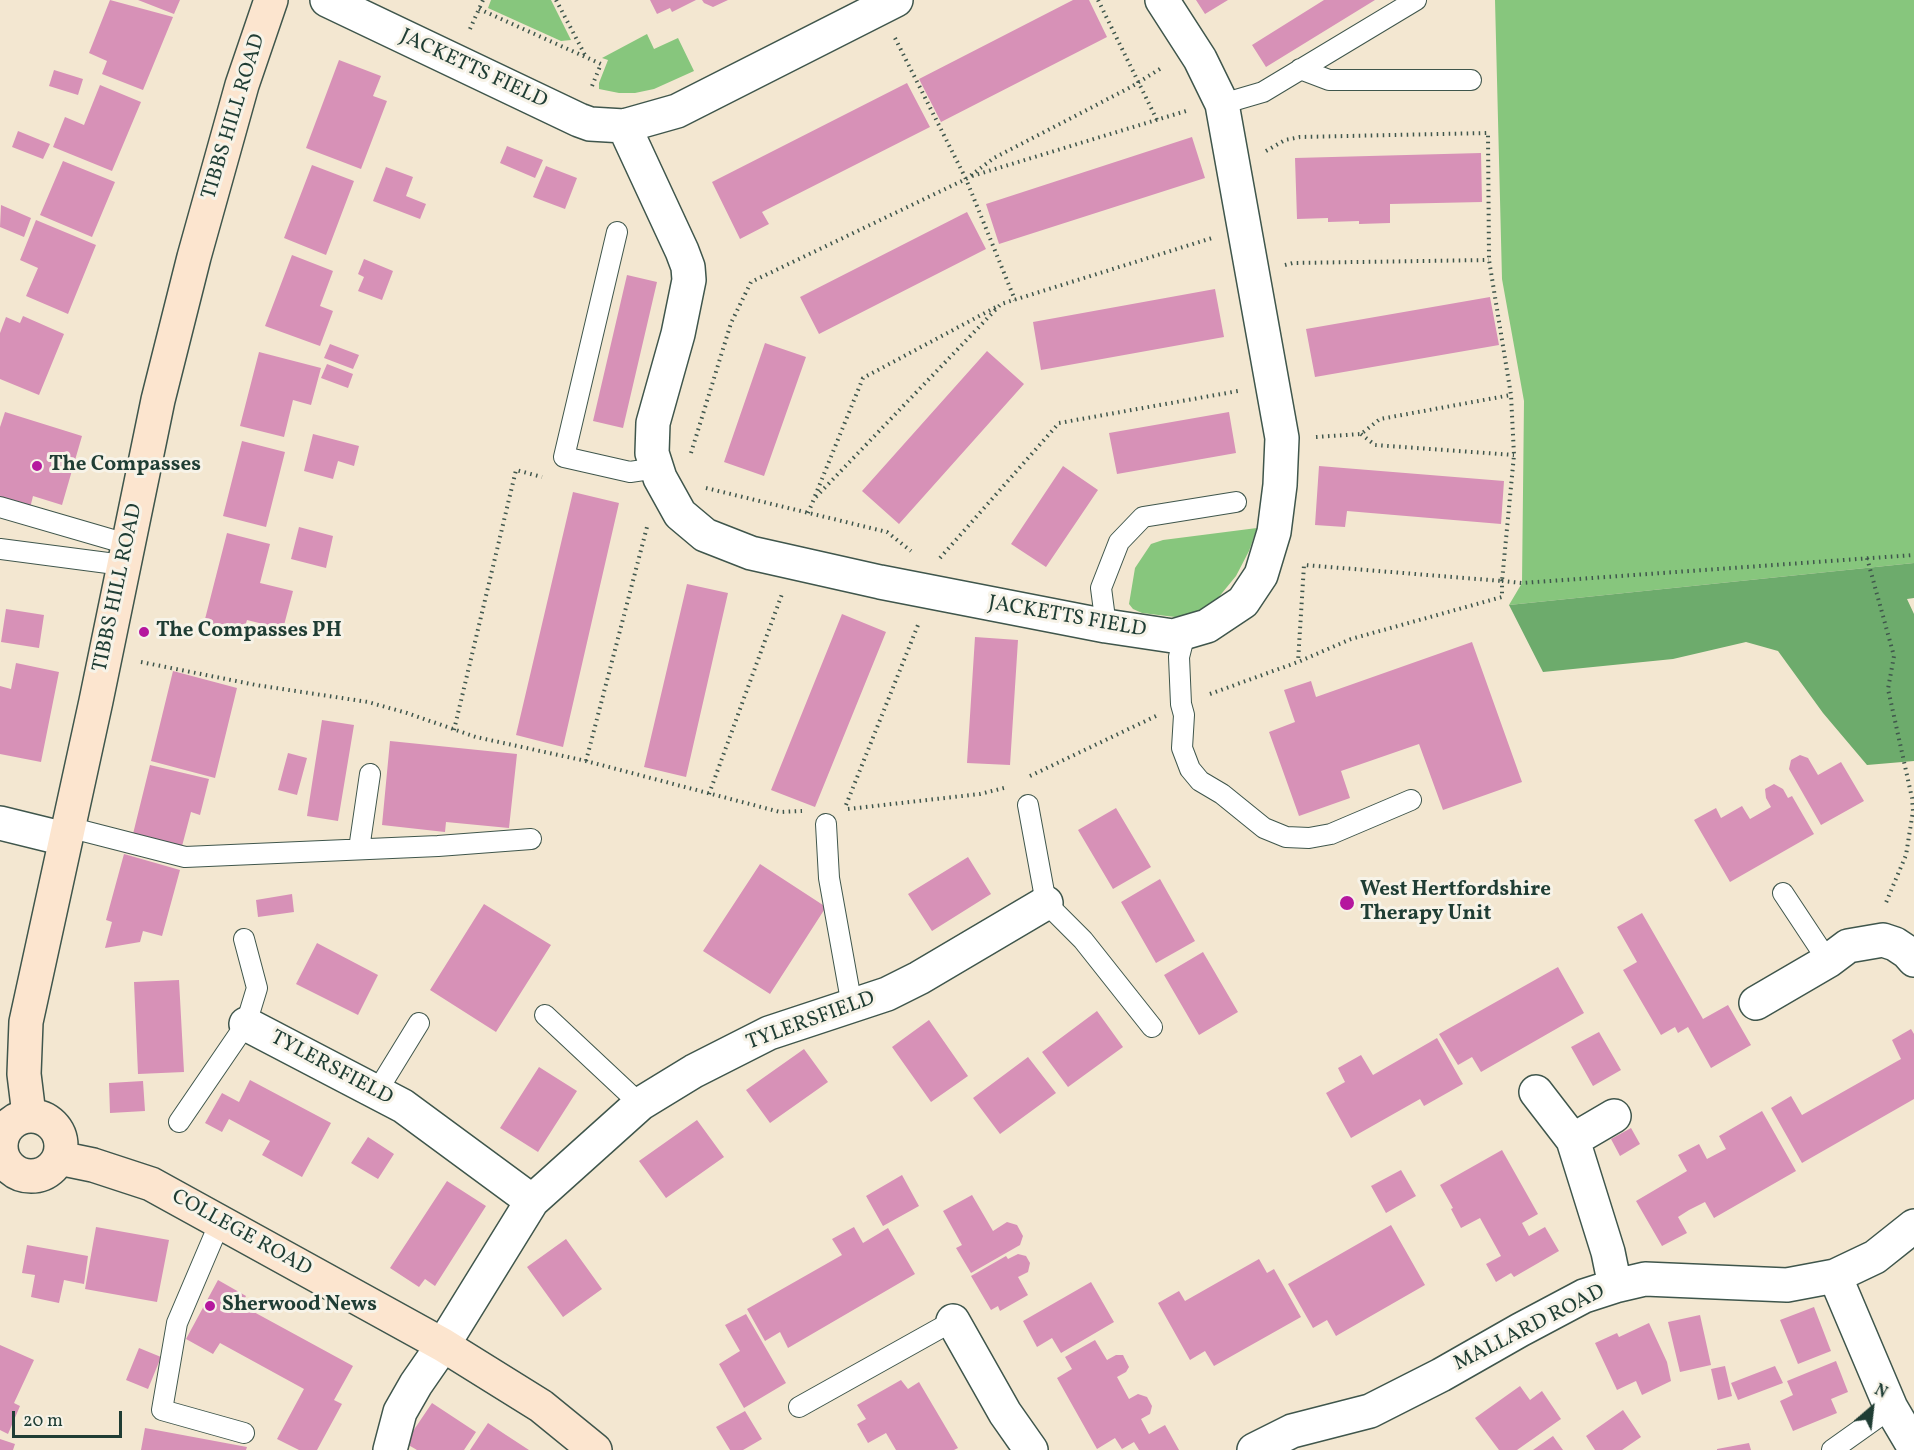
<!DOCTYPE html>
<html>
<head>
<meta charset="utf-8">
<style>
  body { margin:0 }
  #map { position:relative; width:1914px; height:1450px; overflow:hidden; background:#f3e7d1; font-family:Vollkorn,serif }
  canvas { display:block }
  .north { position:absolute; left:1842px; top:1378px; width:60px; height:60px; -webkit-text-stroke:4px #f7f3e8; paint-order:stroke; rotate:28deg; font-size:16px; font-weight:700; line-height:24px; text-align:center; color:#1f3d34 }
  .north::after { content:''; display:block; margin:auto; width:21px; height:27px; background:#1f3d34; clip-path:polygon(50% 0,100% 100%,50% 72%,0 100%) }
  .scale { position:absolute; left:12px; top:1411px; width:110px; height:27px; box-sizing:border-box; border:3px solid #1f3d34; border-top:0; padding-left:8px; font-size:18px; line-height:21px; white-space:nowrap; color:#1f3d34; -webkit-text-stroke:4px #f7f3e8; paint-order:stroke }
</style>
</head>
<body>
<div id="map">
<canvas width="1914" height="1450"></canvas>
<div class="north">N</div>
<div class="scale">20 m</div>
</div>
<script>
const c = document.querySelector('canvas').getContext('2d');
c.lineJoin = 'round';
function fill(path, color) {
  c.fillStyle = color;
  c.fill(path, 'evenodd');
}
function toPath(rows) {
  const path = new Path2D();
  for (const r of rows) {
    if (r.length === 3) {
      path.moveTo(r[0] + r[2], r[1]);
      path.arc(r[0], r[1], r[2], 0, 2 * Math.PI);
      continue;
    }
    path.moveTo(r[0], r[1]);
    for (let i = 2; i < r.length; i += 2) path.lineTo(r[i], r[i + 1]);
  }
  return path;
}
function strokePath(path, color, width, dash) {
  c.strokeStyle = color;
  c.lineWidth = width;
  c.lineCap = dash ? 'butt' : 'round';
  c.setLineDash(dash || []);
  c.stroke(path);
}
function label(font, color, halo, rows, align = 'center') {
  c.font = font + ' Vollkorn,serif';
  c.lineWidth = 6;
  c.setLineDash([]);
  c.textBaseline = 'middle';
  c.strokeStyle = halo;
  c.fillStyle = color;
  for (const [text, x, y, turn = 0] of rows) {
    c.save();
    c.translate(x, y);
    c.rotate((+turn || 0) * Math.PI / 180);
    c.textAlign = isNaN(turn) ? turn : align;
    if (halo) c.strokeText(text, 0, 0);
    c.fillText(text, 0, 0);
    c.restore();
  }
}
fill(toPath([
  [491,0,551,0,571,40,561,41,488,8],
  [1495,0,1914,0,1914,563,1509,605,1522,583,1524,401,1502,279],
  [647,34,654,49,678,38,694,71,654,89,635,93,619,93,599,89,599,83,608,60,602,58],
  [1257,528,1249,551,1236,576,1218,598,1195,613,1175,617,1142,613,1133,609,1129,604,1135,568,1151,544,1163,540]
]), '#87c67d');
fill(toPath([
  [1914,563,1914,598,1907,599,1914,614,1914,761,1867,765,1823,713,1778,651,1746,642,1673,659,1543,672,1509,605]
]), '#6dab6c');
fill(toPath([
  [110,0,173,17,143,90,102,74,107,61,89,53],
  [138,0,180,0,174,14],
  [650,0,696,0,672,12,670,8,657,14],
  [702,0,728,0,713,7,704,3],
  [1073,0,1089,0,1107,37,941,122,919,79],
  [1196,0,1228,0,1205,14],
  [1324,0,1375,0,1266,67,1252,45],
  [339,60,381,76,373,96,387,101,361,169,306,148],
  [54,70,83,79,78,95,49,86],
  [907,83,930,127,762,212,769,224,740,239,712,182],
  [100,85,141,102,112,171,53,147,65,117,84,125],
  [18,131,50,144,43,159,12,147],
  [1192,137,1205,178,999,244,986,204],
  [507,146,543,160,535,178,500,163],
  [1481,153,1482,202,1390,204,1390,223,1359,224,1359,221,1328,222,1328,218,1297,219,1295,158],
  [63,161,115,182,92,237,40,215],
  [312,165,354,181,326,255,284,238],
  [546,166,577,178,565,209,533,197],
  [386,167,413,177,406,196,426,204,420,219,373,201],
  [1,205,31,218,24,237,0,227],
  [967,212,986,249,819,334,800,297],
  [36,220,96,245,68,314,26,296,38,268,20,260],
  [292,255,333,271,320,306,333,311,320,346,265,326],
  [364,259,393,271,382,300,358,291,364,277,358,274],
  [627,275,657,282,623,428,593,421],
  [1215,289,1224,337,1041,370,1033,322],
  [1490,297,1499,345,1315,377,1306,329],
  [23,316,64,334,39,395,0,379,0,333,6,317,20,323],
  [765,343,806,357,764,476,724,462],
  [330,344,359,355,353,369,324,358],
  [987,351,1024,384,899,524,862,491],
  [259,352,321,368,311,405,293,400,284,437,240,426],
  [327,364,353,374,348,388,321,378],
  [5,412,82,436,62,505,33,496,30,508,0,499,0,427],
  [1229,412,1236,453,1117,474,1109,433],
  [313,434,359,446,354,466,338,461,333,479,304,471],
  [242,441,285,452,266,527,223,516],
  [1063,466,1098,490,1046,567,1011,544],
  [1319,466,1504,481,1501,524,1347,511,1345,527,1315,525],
  [573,492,619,503,563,747,516,735],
  [299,527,333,536,326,568,291,559],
  [227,533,270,544,260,583,293,591,283,629,247,620,243,633,204,623],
  [687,584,728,593,686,777,644,767],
  [6,609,44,615,39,648,1,642],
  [842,614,886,632,815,807,771,790],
  [975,637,1018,640,1010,765,967,763],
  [1472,642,1522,782,1443,810,1419,744,1341,771,1350,798,1299,816,1269,732,1295,722,1284,690,1311,681,1316,697],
  [16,663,59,672,41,762,0,754,0,686,11,689],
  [173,671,237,688,215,778,151,761],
  [322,720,354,725,338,821,307,816],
  [390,741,517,754,509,828,446,822,445,832,382,825],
  [288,753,307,758,297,795,278,790],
  [1800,755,1808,758,1818,775,1841,762,1864,801,1821,825,1789,769,1791,760],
  [150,765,209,779,200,815,191,812,181,850,132,838],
  [1774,784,1783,789,1788,798,1792,796,1814,834,1730,882,1694,820,1716,808,1721,818,1742,806,1750,819,1771,807,1766,798,1765,789],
  [1116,808,1151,867,1113,889,1078,830],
  [124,854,180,870,162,936,143,931,140,942,105,948,112,922,106,920],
  [968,857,991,894,932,931,908,894],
  [760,864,826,907,770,994,703,951],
  [1160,879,1195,941,1156,963,1121,902],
  [292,894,294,912,258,917,256,900],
  [484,904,551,945,496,1032,430,990],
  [1642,913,1703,1019,1728,1005,1751,1045,1711,1068,1688,1027,1678,1033,1675,1027,1661,1035,1623,970,1637,962,1617,927],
  [317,943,378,975,358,1015,296,984],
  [1203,952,1238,1012,1199,1035,1164,975],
  [1558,967,1584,1013,1481,1072,1472,1057,1458,1065,1439,1034],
  [179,980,184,1072,138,1074,134,982],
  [1097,1011,1123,1047,1068,1087,1042,1052],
  [929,1020,968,1076,931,1102,892,1047],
  [1911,1029,1914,1034,1914,1099,1802,1163,1771,1108,1791,1096,1802,1115,1901,1059,1892,1040],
  [1599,1032,1621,1070,1593,1086,1571,1047],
  [1437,1038,1463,1084,1424,1106,1420,1099,1351,1138,1326,1093,1345,1082,1338,1068,1361,1055,1373,1075],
  [804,1049,828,1082,770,1123,746,1090],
  [1028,1057,1056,1093,1000,1134,973,1098],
  [539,1067,577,1091,538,1152,500,1128],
  [250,1080,331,1123,302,1177,262,1155,270,1141,229,1119,222,1132,205,1123,222,1093,239,1102],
  [143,1081,145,1111,110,1113,109,1083],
  [1762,1111,1796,1171,1714,1218,1705,1202,1689,1210,1678,1217,1687,1233,1662,1246,1636,1201,1687,1171,1678,1155,1699,1144,1707,1159,1726,1149,1719,1136],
  [697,1120,724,1157,666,1198,639,1161],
  [1631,1128,1640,1144,1620,1156,1611,1139],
  [368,1137,394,1154,378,1179,351,1163],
  [1502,1150,1538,1214,1522,1223,1529,1236,1545,1227,1559,1251,1514,1277,1511,1273,1496,1282,1486,1264,1501,1256,1480,1218,1461,1228,1451,1209,1453,1208,1440,1185],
  [1401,1170,1416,1196,1386,1213,1371,1186],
  [902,1175,919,1206,883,1226,866,1196],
  [447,1181,486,1206,435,1286,425,1279,419,1287,390,1268],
  [972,1195,993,1231,1007,1222,1017,1225,1023,1236,1020,1245,971,1273,956,1248,962,1245,943,1211],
  [1391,1225,1425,1285,1336,1336,1327,1320,1313,1328,1288,1284],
  [96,1227,169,1240,157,1302,85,1289],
  [854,1227,863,1243,888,1228,915,1274,788,1348,780,1332,765,1341,747,1309,842,1255,832,1239],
  [566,1239,602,1289,563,1317,527,1267],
  [27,1245,88,1256,84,1284,64,1280,59,1303,31,1297,35,1275,22,1273],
  [1018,1254,1026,1256,1030,1263,1028,1272,1018,1277,1028,1295,1000,1311,998,1306,991,1310,971,1276,1006,1256,1008,1259],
  [1259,1259,1267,1273,1274,1269,1301,1317,1214,1366,1205,1351,1190,1360,1158,1303,1179,1291,1185,1301],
  [218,1280,246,1296,241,1305,353,1366,334,1400,342,1404,317,1450,299,1450,277,1439,304,1389,220,1343,213,1354,186,1339],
  [1091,1282,1114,1322,1061,1353,1052,1338,1037,1347,1023,1321],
  [1814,1307,1831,1351,1798,1364,1780,1320],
  [746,1314,786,1383,744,1408,719,1364,740,1351,725,1325],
  [1700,1315,1711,1365,1680,1372,1668,1322],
  [1649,1323,1667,1362,1671,1381,1642,1395,1636,1381,1617,1390,1595,1343,1617,1333,1619,1337],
  [1095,1340,1107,1360,1116,1355,1123,1355,1129,1367,1126,1372,1117,1377,1129,1399,1138,1394,1147,1397,1152,1406,1150,1414,1141,1419,1149,1434,1165,1425,1179,1450,1139,1450,1134,1442,1122,1449,1115,1438,1097,1449,1057,1378,1072,1369,1065,1357],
  [0,1345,34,1360,14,1403,20,1406,8,1434,0,1430],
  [139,1348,161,1357,148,1389,126,1380],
  [1836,1361,1848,1392,1831,1399,1837,1413,1793,1431,1780,1401,1793,1395,1787,1381],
  [1725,1366,1732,1396,1718,1400,1711,1369],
  [1775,1366,1783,1383,1738,1400,1731,1383],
  [901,1380,908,1389,919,1382,958,1448,954,1450,896,1450,886,1433,868,1443,857,1424,866,1419,857,1405],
  [1520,1386,1530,1400,1542,1391,1561,1419,1517,1450,1499,1450,1475,1418],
  [432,1403,476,1432,464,1450,417,1450,405,1443],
  [1623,1410,1641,1437,1622,1450,1595,1450,1586,1436],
  [745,1411,762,1439,743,1450,730,1450,716,1427],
  [488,1423,506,1435,529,1450,470,1450],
  [145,1428,247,1447,246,1450,141,1450],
  [1553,1436,1563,1450,1533,1450],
  [0,1439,15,1444,13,1450,0,1450],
  [1749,1443,1751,1450,1717,1450,1717,1449]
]), '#d791b7');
const lane = toPath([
  [1300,69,1329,80,1471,80],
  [1222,104,1263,92,1416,0],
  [617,232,564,457,630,472,657,468],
  [0,507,127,544],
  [0,549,123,565],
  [1106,626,1101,588,1119,542,1143,517,1236,502],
  [1185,633,1179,657,1181,704,1184,715,1182,748,1190,769,1200,781,1222,794,1264,828,1286,837,1309,838,1331,834,1411,800],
  [1028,805,1046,903,1083,940,1152,1027],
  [826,824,829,878,852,1006],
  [68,827,185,857,438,846,531,839],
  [359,849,370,774],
  [1783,893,1828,961],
  [545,1015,640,1104],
  [376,1093,419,1023],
  [179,1122,246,1024,257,988,244,939],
  [220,1222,177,1323,162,1410,244,1433],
  [799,1407,953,1321],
  [1832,1450,1891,1408]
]);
const street = toPath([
  [327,0,579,120,590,124,624,126,677,111,896,0],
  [624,126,682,251,688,267,689,280,678,334,653,423,652,453,660,478,680,514,705,535,751,553,880,582,1106,626,1173,636,1207,626,1243,602,1261,575,1274,532,1280,485,1282,438,1222,104,1200,59,1162,0],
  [0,823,65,839],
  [1756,1003,1828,961,1848,946,1883,940,1895,944,1907,952,1914,960],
  [246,1024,403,1106,532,1201],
  [1536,1092,1573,1140,1608,1252,1615,1286],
  [1573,1140,1614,1116],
  [1835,1276,1891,1408,1914,1447],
  [953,1321,1005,1413,1031,1450],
  [390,1450,400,1412,416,1384,443,1345,532,1201,640,1104,694,1071,769,1033,887,994,919,978,1046,903],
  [1254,1450,1292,1431,1370,1411,1441,1375,1520,1330,1584,1296,1615,1286,1645,1279,1787,1285,1835,1276,1875,1257,1914,1226]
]);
const secondary = toPath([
  [29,1115,24,1074,26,1022,96,701,158,400,194,257,242,85,271,0],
  [31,1146,30],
  [59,1158,93,1165,151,1184,443,1345,541,1406,595,1450]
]);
strokePath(lane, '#3f564c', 22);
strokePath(street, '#3f564c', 36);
strokePath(secondary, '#3f564c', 36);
strokePath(toPath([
  [556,0,585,55],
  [1098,0,1157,120],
  [479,9,601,64,592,86],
  [470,29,483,0],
  [895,38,966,179,1015,300],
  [1266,151,1285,140,1300,137,1488,133,1489,260,1511,395,1514,455,1502,581,1304,565,1298,662],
  [972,176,1186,111],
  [1285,265,1293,263,1489,260],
  [1361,434,1375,445,1514,455],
  [1316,437,1361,434,1380,419,1511,395],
  [691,453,731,323,751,282,966,179,994,158,1131,87,1163,67],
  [706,488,887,532,911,551],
  [815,496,863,378,998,306],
  [808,513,814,499,1001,304,1212,238],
  [940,558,1059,423,1238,391],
  [1867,558,1894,656,1888,689,1912,798,1913,811,1906,855,1885,905],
  [141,662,256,685,368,702,407,713,476,737,586,761,780,812,802,811],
  [1210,694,1298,662,1351,639,1502,597,1502,581,1522,583,1914,555],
  [454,730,516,470,542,477],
  [586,761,647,527],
  [1030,776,1156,716],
  [709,794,782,594],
  [846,805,918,625],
  [848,809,980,794,1004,788]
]), '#3f564c', 4, [1.5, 4.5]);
strokePath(lane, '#fff', 20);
strokePath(street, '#fff', 33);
strokePath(secondary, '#fce5cf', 33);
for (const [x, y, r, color] of [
  [37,466,6,"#b5179e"],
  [144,632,6,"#b5179e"],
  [1347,903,8,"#b5179e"],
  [210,1306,6,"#b5179e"]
]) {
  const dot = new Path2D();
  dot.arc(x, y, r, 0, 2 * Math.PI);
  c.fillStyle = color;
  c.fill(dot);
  strokePath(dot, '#f7f3e8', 2);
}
label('21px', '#1f3d34', '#f7f3e8', [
  ["JACKETTS FIELD",473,70,25],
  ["TIBBS HILL ROAD",235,117,-73],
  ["TIBBS HILL ROAD",119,588,-78],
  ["JACKETTS FIELD",1067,618,10],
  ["TYLERSFIELD",811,1022,-20],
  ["TYLERSFIELD",331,1069,28],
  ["COLLEGE ROAD",241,1234,29],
  ["MALLARD ROAD",1530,1329,-27]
]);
label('bold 21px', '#1f3d34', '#f7f3e8', [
  ["The Compasses",49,466],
  ["The Compasses PH",156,632],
  ["West Hertfordshire",1360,891],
  ["Therapy Unit",1360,915],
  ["Sherwood News",222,1306]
], 'left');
</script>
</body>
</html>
